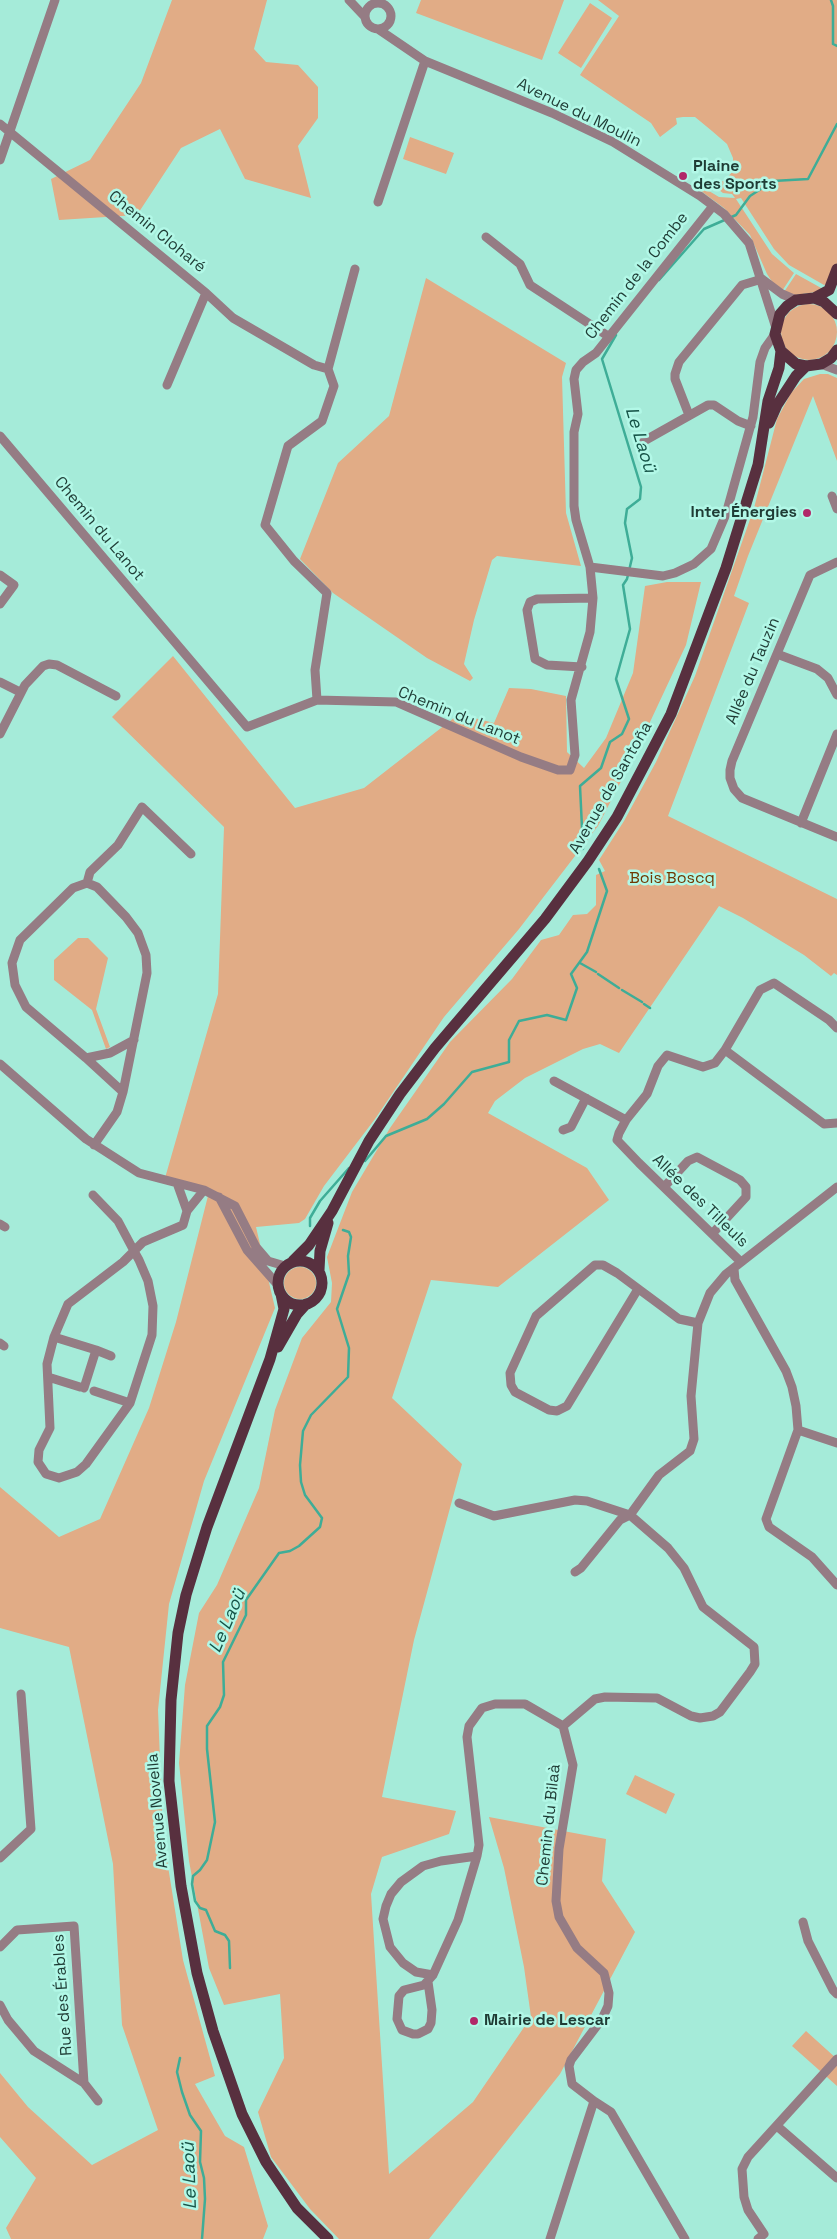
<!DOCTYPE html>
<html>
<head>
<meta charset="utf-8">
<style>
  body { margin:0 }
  canvas { display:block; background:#a5ebd9 }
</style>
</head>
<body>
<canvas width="837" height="2239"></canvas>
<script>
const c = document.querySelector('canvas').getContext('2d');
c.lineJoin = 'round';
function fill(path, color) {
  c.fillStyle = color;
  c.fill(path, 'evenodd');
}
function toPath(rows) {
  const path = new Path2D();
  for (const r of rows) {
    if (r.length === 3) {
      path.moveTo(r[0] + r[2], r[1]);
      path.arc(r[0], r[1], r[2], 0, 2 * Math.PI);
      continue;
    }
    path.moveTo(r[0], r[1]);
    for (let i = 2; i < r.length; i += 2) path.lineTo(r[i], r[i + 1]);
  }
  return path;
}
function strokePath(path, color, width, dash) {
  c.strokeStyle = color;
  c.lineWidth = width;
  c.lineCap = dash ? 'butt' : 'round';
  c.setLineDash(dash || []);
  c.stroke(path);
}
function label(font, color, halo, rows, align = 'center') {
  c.font = font + ' "Space Grotesk",sans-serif';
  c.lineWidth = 5;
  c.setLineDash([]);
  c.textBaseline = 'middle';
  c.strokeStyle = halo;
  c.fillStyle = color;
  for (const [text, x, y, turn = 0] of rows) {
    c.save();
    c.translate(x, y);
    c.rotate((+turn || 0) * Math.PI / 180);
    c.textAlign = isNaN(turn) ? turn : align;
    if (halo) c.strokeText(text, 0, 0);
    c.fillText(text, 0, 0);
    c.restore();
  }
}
fill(toPath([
  [172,0,267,0,254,49,266,62,298,65,318,87,318,118,298,146,311,198,245,179,220,129,181,148,137,215,59,220,51,179,90,160,141,83],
  [421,0,564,0,542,60,416,13],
  [598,0,837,0,837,263,830,283,824,285,789,265,774,249,741,198,736,199,772,254,794,273,782,291,773,283,767,274,750,235,724,208,697,188,699,185,719,197,735,198,732,194,723,193,714,186,725,180,733,171,733,158,727,144,712,131,695,117,683,117,676,118,677,124,660,137,651,123,580,75,619,16],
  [590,3,612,18,581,68,558,53],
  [410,137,454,153,446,174,403,159],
  [796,274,823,289,816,292,795,295,784,292],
  [426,278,566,363,562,377,566,513,581,566,497,556,492,560,474,620,464,664,473,678,470,681,427,658,333,593,300,559,338,463,389,416],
  [809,332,28],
  [820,374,828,374,837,378,837,461,813,396,748,556,734,596,749,603,668,816,837,899,837,975,834,973,831,976,804,955,743,918,719,906,619,1053,600,1044,583,1049,525,1078,495,1101,488,1113,587,1168,609,1200,498,1287,431,1280,392,1398,462,1464,414,1640,382,1797,456,1811,449,1834,382,1857,371,1894,389,2174,473,2102,531,2017,524,1967,504,1868,489,1817,606,1839,602,1881,635,1932,560,2074,429,2239,339,2239,310,2209,271,2157,258,2112,284,2058,280,1994,224,2005,209,1968,189,1861,179,1763,185,1685,199,1613,217,1585,259,1488,275,1410,302,1338,331,1302,332,1283,327,1257,352,1192,390,1128,450,1042,512,979,541,940,559,935,573,915,587,914,596,905,596,875,605,871,599,860,624,821,656,762,695,676,754,508,777,419,791,393,804,379],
  [667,582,701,582,686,645,636,752,598,826,519,929,444,1017,375,1119,324,1186,305,1219,299,1223,256,1227,275,1308,204,1481,169,1604,158,1710,163,1835,183,1960,215,2076,195,2084,225,2136,244,2147,268,2226,263,2239,11,2239,6,2228,36,2178,0,2137,0,2073,28,2107,92,2165,158,2130,122,2025,113,1864,69,1647,0,1628,0,1487,59,1537,100,1519,149,1408,176,1322,210,1188,165,1178,218,994,224,827,112,717,173,656,295,808,364,788,459,714,494,723,509,688,531,689,566,696,567,752,584,768,606,738,633,673,645,586],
  [78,938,88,938,108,958,96,1009,110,1047,106,1049,92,1010,54,980,54,960],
  [300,1283,16],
  [635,1775,675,1794,666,1814,626,1794],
  [806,2031,837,2059,837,2086,792,2046]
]), '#e1ac86');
strokePath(toPath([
  [831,0,833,6,833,44,837,46],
  [659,280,704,229,736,215,750,196,773,181,808,179,837,124],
  [583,849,580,786,601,768,610,742,622,734,629,719,616,679,630,629,623,585,627,579,632,558,625,523,627,509,640,499,641,487,602,359,616,335],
  [580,963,596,972],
  [598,974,619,988],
  [622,990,642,1002],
  [644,1004,650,1008],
  [365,1161,386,1136,427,1119,444,1104,472,1072,509,1062,509,1040,519,1021,547,1015,566,1020,577,988,571,974,587,952,607,891,599,869],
  [310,1226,310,1218,320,1201,349,1168],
  [230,1968,229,1941,225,1935,215,1931,206,1910,200,1908,195,1901,192,1884,193,1876,200,1870,207,1860,215,1822,207,1749,207,1726,220,1707,224,1695,223,1662,246,1615,246,1600,279,1553,290,1551,299,1546,320,1527,322,1518,305,1495,301,1482,300,1465,303,1431,311,1415,348,1377,349,1348,337,1309,349,1274,348,1256,351,1237,349,1232,343,1230],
  [180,2058,177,2072,182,2092,190,2115,201,2131,200,2162,204,2178,205,2199,202,2239]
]), '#3ead97', 2.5);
strokePath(toPath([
  [349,0,365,17],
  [378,16,13],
  [378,29,425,61,552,113,613,142,700,196,724,214,749,243,775,325],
  [0,124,206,293,167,385],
  [0,160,55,0],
  [378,202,425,61],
  [486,237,520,264,530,285,608,336],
  [762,279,782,294,796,300],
  [206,293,233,318,314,365,328,369],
  [821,364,837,370],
  [689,415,675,379,675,374,679,362,742,285,762,279],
  [0,436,247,727,317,700,396,702,521,757,558,770,570,770,575,755,571,700,590,632,593,598,590,567,576,520,574,506,574,432,578,414,574,379,576,370,583,362,596,353,713,206],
  [644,441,708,405,714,405,738,421,751,426],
  [832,496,837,509],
  [837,562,810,575,732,761,730,770,730,778,734,789,742,798,837,837],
  [590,567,663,576,675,573,694,564,711,549,726,514,753,417,760,362,765,348,775,334],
  [0,575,14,585,0,604],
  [777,654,817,669,828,678,837,695],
  [582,667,547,665,535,659,527,610,530,602,537,599,593,598],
  [0,682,20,692],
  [317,700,315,670,327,593,294,561,265,525,288,446,322,421,334,386,328,369,355,269],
  [0,734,25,685,43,666,49,664,57,665,116,696],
  [801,823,837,734],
  [87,883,90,872,118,845,142,807,191,854],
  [725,1050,824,1124,837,1123],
  [86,1058,110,1053,134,1040],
  [0,1064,86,1139,139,1173,204,1190,235,1206,256,1247,268,1261,285,1266],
  [554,1081,626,1120],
  [563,1130,571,1127,586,1098],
  [94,1145,117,1112,123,1092,147,973,146,955,138,933,126,917,97,887,87,883,73,888,20,940,12,963,15,985,26,1007,86,1058,123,1092],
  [177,1183,187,1211],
  [664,1187,688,1161,697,1157,740,1180,746,1187,746,1197,712,1234],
  [93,1195,118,1221,134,1251,139,1260,148,1281,153,1306,152,1335,130,1403,86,1464,77,1472,59,1478,46,1474,38,1462,39,1450,50,1428,47,1364,54,1337,68,1304,123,1262,143,1242,183,1225,187,1211,204,1190],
  [219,1197,247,1250,277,1284],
  [0,1224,5,1227],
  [741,1262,639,1163,617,1140,619,1133,626,1120,647,1094,658,1066,667,1055,703,1067,715,1063,725,1050,760,990,774,983,829,1020,837,1028],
  [734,1269,735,1280,786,1371,792,1387,796,1406,798,1430,766,1519,769,1527,812,1557,837,1585],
  [638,1289,567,1406,557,1411,549,1410,515,1392,511,1385,510,1373,536,1316,595,1265,603,1265,617,1273,679,1319,698,1323],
  [54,1337,96,1350,84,1388],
  [0,1343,4,1346],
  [96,1350,111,1356],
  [48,1377,80,1387],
  [94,1391,130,1403],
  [798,1430,837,1443],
  [459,1503,494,1516,575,1500,587,1501,630,1515,668,1548,684,1568,703,1607,754,1647,755,1664,750,1672,720,1712,713,1716,700,1718,691,1716,657,1698,605,1697,595,1699,563,1726],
  [575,1572,581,1568,620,1520,630,1515,659,1475,690,1451,694,1439,691,1396,698,1323,710,1293,726,1274,837,1187],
  [0,1858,31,1829,21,1694],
  [803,1922,808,1941,833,1990,837,1994],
  [0,1947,17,1930,74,1926,84,2083],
  [433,1975,416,1972,403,1963,390,1947,383,1919,386,1906,391,1894,401,1882,423,1866,441,1861,477,1856],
  [428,1982,432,2010,431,2023,428,2029,418,2034,413,2034,402,2030,397,2019,399,1996,404,1990,424,1985,433,1975,458,1920,477,1856,479,1845,467,1737,469,1726,482,1708,495,1704,525,1704,563,1726,573,1765,559,1849,556,1901,559,1917,577,1948,604,1973,609,1993,608,2006,602,2019,571,2060,569,2066,572,2084,594,2101,550,2239],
  [0,2005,8,2020,34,2051,84,2083,98,2101],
  [594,2101,611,2112,685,2239],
  [777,2126,837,2178],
  [758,2239,764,2234,748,2210,744,2197,742,2169,748,2157,837,2059]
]), '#957c84', 9);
strokePath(toPath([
  [814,298,829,290,837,269],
  [837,314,824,302,814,298,796,300,787,306,780,314,775,334,781,351,796,364,806,366,821,364,831,358,837,350],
  [769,423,777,405,796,376,806,366],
  [300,1283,22],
  [293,1261,309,1245,332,1211,369,1141,400,1094,435,1048,545,919,588,861,617,817,646,762,671,714,726,568,758,465,768,401,779,368,781,351],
  [319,1270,320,1251,328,1223],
  [281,1294,284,1309,270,1359,207,1527,186,1595,178,1633,171,1700,169,1781,181,1886,197,1973,213,2031,242,2114,266,2162,297,2208,328,2239],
  [278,1347,297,1314,306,1304]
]), '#58303f', 11);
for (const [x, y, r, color] of [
  [683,176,5,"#b12869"],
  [807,513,5,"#b12869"],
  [474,2021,5,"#b12869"]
]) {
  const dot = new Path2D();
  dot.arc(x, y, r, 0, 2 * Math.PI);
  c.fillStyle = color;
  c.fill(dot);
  strokePath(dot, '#b2f8e7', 2);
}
label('16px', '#1f3c35', '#b2f8e7', [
  ["Avenue du Moulin",579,113,26],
  ["Chemin Cloharé",157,232,39],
  ["Chemin de la Combe",637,276,-52],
  ["Chemin du Lanot",99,529,50],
  ["Allée du Tauzin",753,671,-67],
  ["Chemin du Lanot",459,716,22],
  ["Avenue de Santoña",611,788,-60],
  ["Allée des Tilleuls",700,1201,44],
  ["Avenue Novella",158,1811,-95],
  ["Chemin du Bilaà",549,1825,-84],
  ["Rue des Érables",63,1995,-94]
]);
label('bold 16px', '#1f3c35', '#b2f8e7', [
  ["Plaine",693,167],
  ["des Sports",693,185],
  ["Inter Énergies",797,513,"right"],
  ["Mairie de Lescar",484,2021]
], 'left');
label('16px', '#6f3903', '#b2f8e7', [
  ["Bois Boscq",672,879]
]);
label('italic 18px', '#165347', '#b2f8e7', [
  ["Le Laoü",640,440,73],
  ["Le Laoü",228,1621,-67],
  ["Le Laoü",190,2176,-92]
]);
</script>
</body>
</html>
